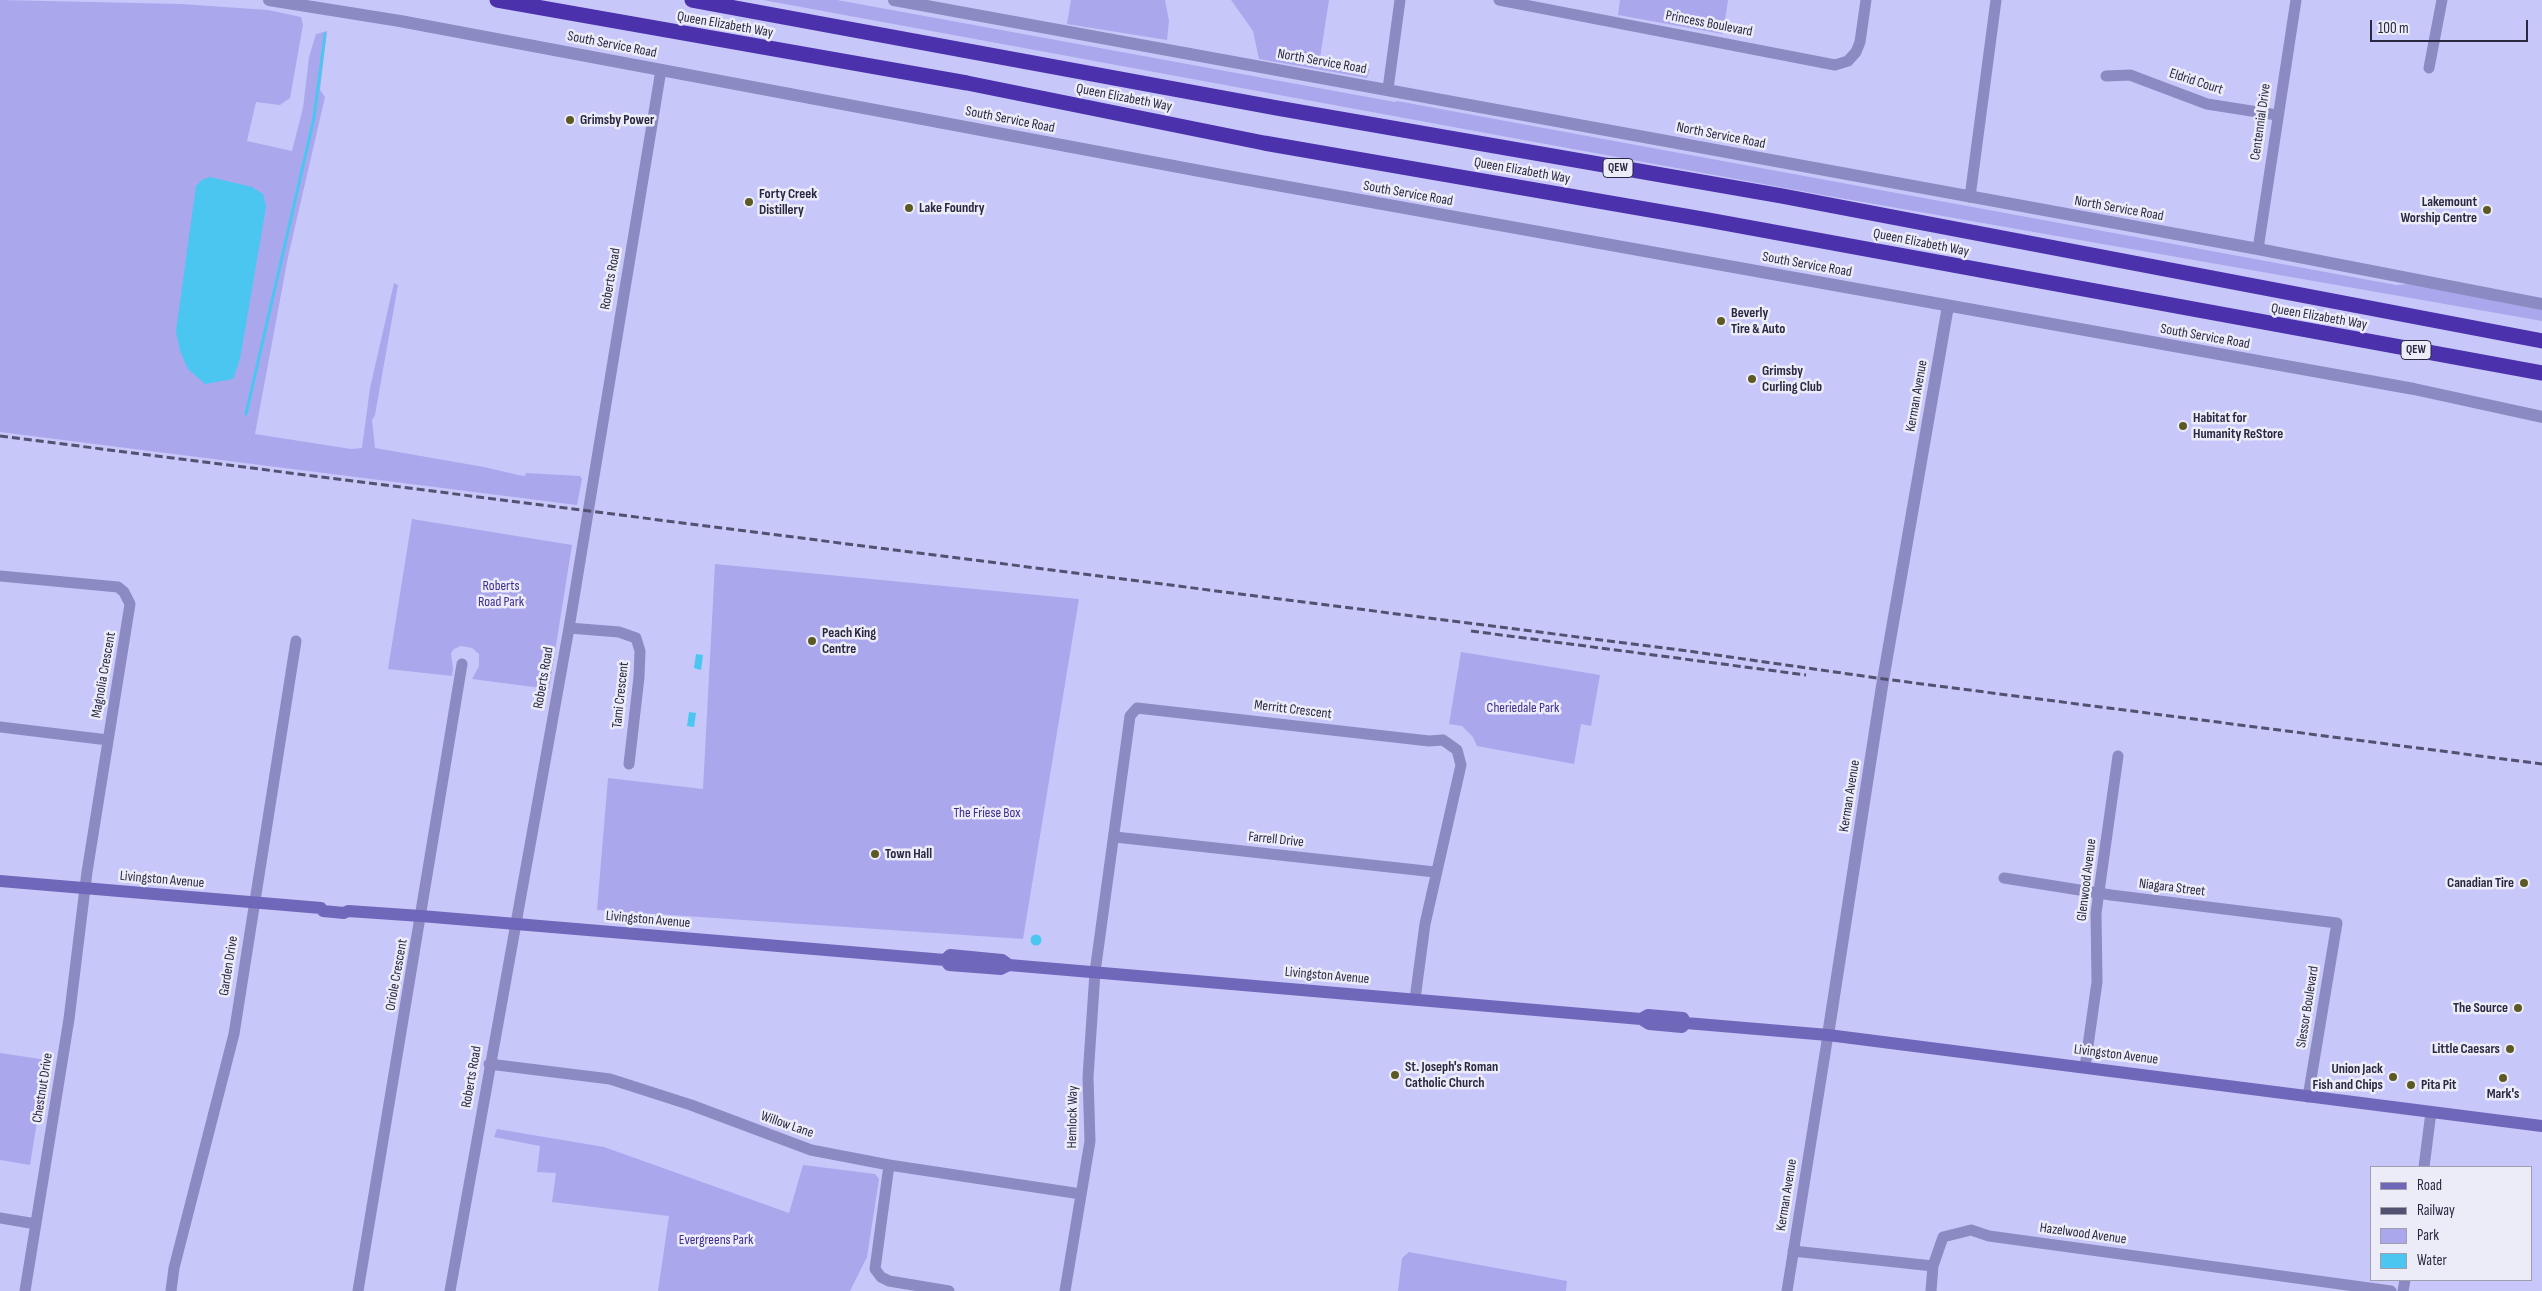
<!DOCTYPE html>
<html>
<head>
<meta charset="utf-8">
<style>
  body { margin:0 }
  #map { position:relative; width:2542px; height:1291px; overflow:hidden; background:#c8c7fa; font-family:"Sofia Sans Condensed",sans-serif }
  canvas { display:block }
  .legend { position:absolute; left:2370px; top:1166px; width:162px; height:115px; box-sizing:border-box; background:#ececf9; border:1px solid #9e9eaf; margin:0; padding:6px 9px; list-style:none; font-size:15px; color:#292840 }
  .legend li { display:flex; align-items:center; gap:10px; height:25px }
  .legend b { width:25px; border:1px solid #9e9eaf }
  .scale { position:absolute; left:2370px; top:20px; width:158px; height:22px; box-sizing:border-box; border:2px solid #292840; border-top:0; padding-left:6px; font-size:15px; line-height:18px; white-space:nowrap; color:#292840; -webkit-text-stroke:4px #ececf9; paint-order:stroke }
</style>
</head>
<body>
<div id="map">
<canvas width="2542" height="1291"></canvas>
<ul class="legend">
<li><b style="height:6px;background:#6f68ba"></b>Road</li>
<li><b style="height:6px;background:#525170"></b>Railway</li>
<li><b style="height:14px;background:#aaa7ed"></b>Park</li>
<li><b style="height:14px;background:#4bc6f1"></b>Water</li>
</ul>
<div class="scale">100 m</div>
</div>
<script>
const c = document.querySelector('canvas').getContext('2d');
c.lineJoin = 'round';
function fill(path, color) {
  c.fillStyle = color;
  c.fill(path, 'evenodd');
}
function toPath(rows) {
  const path = new Path2D();
  for (const r of rows) {
    if (r.length === 3) {
      path.moveTo(r[0] + r[2], r[1]);
      path.arc(r[0], r[1], r[2], 0, 2 * Math.PI);
      continue;
    }
    path.moveTo(r[0], r[1]);
    for (let i = 2; i < r.length; i += 2) path.lineTo(r[i], r[i + 1]);
  }
  return path;
}
function strokePath(path, color, width, dash) {
  c.strokeStyle = color;
  c.lineWidth = width;
  c.lineCap = dash ? 'butt' : 'round';
  c.setLineDash(dash || []);
  c.stroke(path);
}
function label(font, color, halo, rows, align = 'center') {
  c.font = font + ' "Sofia Sans Condensed",sans-serif';
  c.lineWidth = 5;
  c.setLineDash([]);
  c.textBaseline = 'middle';
  c.strokeStyle = halo;
  c.fillStyle = color;
  for (const [text, x, y, turn = 0] of rows) {
    c.save();
    c.translate(x, y);
    c.rotate((+turn || 0) * Math.PI / 180);
    c.textAlign = isNaN(turn) ? turn : align;
    if (halo) c.strokeText(text, 0, 0);
    c.fillText(text, 0, 0);
    c.restore();
  }
}
fill(toPath([
  [0,0,181,4,268,10,301,17,303,25,290,98,280,105,256,102,247,141,292,151,303,108,309,57,316,34,327,31,320,90,325,97,288,257,255,434,351,449,362,448,370,388,394,283,398,285,375,415,372,420,375,448,484,467,518,475,525,476,526,473,580,476,582,479,577,505,0,432],
  [196,187,252,187,192,224],
  [763,0,837,0,1395,102,1397,101,2396,285,2409,284,2542,310,2542,321,1823,195],
  [1071,0,1165,0,1169,21,1167,40,1067,24],
  [1231,0,1329,0,1320,58,1370,69,1367,78,1259,59,1253,31],
  [1620,0,1728,0,1723,34,1618,15],
  [412,519,572,545,549,689,472,679,479,666,479,654,472,648,461,646,454,649,451,653,453,669,452,676,388,669],
  [715,564,1079,599,1023,939,597,910,608,778,703,789],
  [1461,652,1600,675,1591,726,1581,724,1574,764,1477,746,1473,737,1462,726,1449,724],
  [0,1053,47,1060,30,1165,0,1160],
  [497,1129,604,1147,789,1213,803,1165,875,1174,879,1179,867,1257,850,1291,658,1291,669,1216,552,1202,556,1173,537,1172,540,1146,494,1137],
  [1409,1252,1567,1281,1566,1291,1398,1291,1402,1258]
]), '#aaa7ed');
fill(toPath([
  [210,177,252,187,263,194,266,207,240,359,233,379,205,384,188,369,180,351,176,331,196,186,202,180],
  [696,654,703,655,701,670,694,668],
  [689,712,696,713,694,727,687,726],
  [1036,940,5.5]
]), '#4bc6f1');
strokePath(toPath([
  [246,414,314,118,325,34]
]), '#4bc6f1', 3);
strokePath(toPath([
  [1499,0,1835,65,1848,61,1856,52,1860,42,1866,0],
  [2429,68,2442,0],
  [2106,76,2130,75,2207,104,2277,115],
  [1388,89,1400,0],
  [1970,197,1996,0],
  [2258,249,2296,0],
  [0,576,118,587,124,592,130,604,87,872,69,1019,25,1291],
  [569,628,619,632,636,638,640,651,639,677,629,764],
  [0,727,108,740],
  [1115,837,1435,872],
  [2004,878,2111,895,2337,923,2308,1097],
  [489,1064,610,1079,691,1105,811,1150,889,1165,1081,1194],
  [2085,1067,2097,982,2096,913,2118,756],
  [889,1165,875,1269,881,1277,889,1281,949,1291],
  [2424,1167,2431,1112],
  [0,1218,36,1224],
  [1793,1251,1933,1266],
  [171,1291,174,1268,234,1034,296,641],
  [358,1291,462,664],
  [450,1291,569,628,661,70],
  [1065,1291,1090,1141,1088,1077,1095,972,1128,731,1130,716,1137,708,1429,741,1443,740,1457,750,1461,765,1425,924,1415,999],
  [1787,1291,1828,1035],
  [1931,1291,1933,1266,1943,1237,1971,1230,1989,1236,2391,1291],
  [2403,1291,2405,1280]
]), '#8c8ac2', 11);
strokePath(toPath([
  [269,0,400,21,1232,177,2414,389,2542,417],
  [894,0,2258,249,2542,304],
  [1828,1035,1882,686,1948,306]
]), '#8c8ac2', 12);
strokePath(toPath([
  [0,881,321,908,323,911,344,913,348,911,421,916,945,960,950,955,1002,960,1009,965],
  [945,960,949,965,1001,969,1009,965,1641,1019,1649,1024,1682,1027,1686,1023,1828,1035,2542,1126],
  [1641,1019,1648,1015,1683,1018,1686,1023]
]), '#6f68ba', 12);
strokePath(toPath([
  [497,0,967,83,1264,143,1708,220,2542,373],
  [692,0,1277,108,1782,196,2542,341]
]), '#4c31ac', 15);
strokePath(toPath([
  [0,436,1688,651,1884,679,2542,764],
  [1471,631,1806,675]
]), '#525170', 3, [8, 4]);
for (const [x, y, r, color] of [
  [570,120,5,"#5c5925"],
  [749,202,5,"#5c5925"],
  [909,208,5,"#5c5925"],
  [2487,210,5,"#5c5925"],
  [1721,321,5,"#5c5925"],
  [1752,379,5,"#5c5925"],
  [2183,426,5,"#5c5925"],
  [812,641,5,"#5c5925"],
  [875,854,5,"#5c5925"],
  [2524,883,5,"#5c5925"],
  [2518,1008,5,"#5c5925"],
  [2510,1049,5,"#5c5925"],
  [1395,1075,5,"#5c5925"],
  [2393,1077,5,"#5c5925"],
  [2503,1078,5,"#5c5925"],
  [2411,1085,5,"#5c5925"]
]) {
  const dot = new Path2D();
  dot.arc(x, y, r, 0, 2 * Math.PI);
  c.fillStyle = color;
  c.fill(dot);
  strokePath(dot, '#ececf9', 2);
}
for (const [x, y, w] of [
  [1618,168,30],
  [2416,350,30]
]) {
  const box = new Path2D();
  box.roundRect(x - w / 2, y - 9.5, w, 19, 4);
  c.fillStyle = '#ececf9';
  c.fill(box);
  strokePath(box, '#292840', 1);
}
label('bold 12px', '#292840', null, [
  ["QEW",1618,168],
  ["QEW",2416,350]
]);
label('14px', '#292840', '#ececf9', [
  ["Princess Boulevard",1709,24,11],
  ["Queen Elizabeth Way",725,25,10],
  ["South Service Road",612,45,11],
  ["North Service Road",1322,62,10],
  ["Eldrid Court",2196,82,18],
  ["Queen Elizabeth Way",1124,98,11],
  ["South Service Road",1010,120,11],
  ["Centennial Drive",2261,122,-82],
  ["North Service Road",1721,136,11],
  ["Queen Elizabeth Way",1522,171,10],
  ["South Service Road",1408,194,10],
  ["North Service Road",2119,209,10],
  ["Queen Elizabeth Way",1921,243,11],
  ["South Service Road",1807,265,10],
  ["Roberts Road",611,279,-80],
  ["Queen Elizabeth Way",2319,317,10],
  ["South Service Road",2205,337,10],
  ["Kerman Avenue",1917,396,-80],
  ["Magnolia Crescent",104,675,-80],
  ["Roberts Road",544,678,-80],
  ["Tami Crescent",621,695,-84],
  ["Merritt Crescent",1293,710,7],
  ["Kerman Avenue",1850,796,-81],
  ["Farrell Drive",1276,840,6],
  ["Livingston Avenue",162,880,5],
  ["Glenwood Avenue",2087,880,-83],
  ["Niagara Street",2172,888,7],
  ["Livingston Avenue",648,920,5],
  ["Garden Drive",229,966,-81],
  ["Oriole Crescent",397,975,-80],
  ["Livingston Avenue",1327,976,5],
  ["Slessor Boulevard",2308,1007,-81],
  ["Livingston Avenue",2116,1055,7],
  ["Roberts Road",472,1077,-80],
  ["Chestnut Drive",43,1088,-81],
  ["Hemlock Way",1073,1117,-89],
  ["Willow Lane",787,1125,19],
  ["Kerman Avenue",1787,1195,-81],
  ["Hazelwood Avenue",2083,1234,8]
]);
label('bold 14px', '#292840', '#ececf9', [
  ["Grimsby Power",580,120],
  ["Forty Creek",759,194],
  ["Distillery",759,210],
  ["Lakemount",2477,202,"right"],
  ["Worship Centre",2477,218,"right"],
  ["Lake Foundry",919,208],
  ["Beverly",1731,313],
  ["Tire & Auto",1731,329],
  ["Grimsby",1762,371],
  ["Curling Club",1762,387],
  ["Habitat for",2193,418],
  ["Humanity ReStore",2193,434],
  ["Peach King",822,633],
  ["Centre",822,649],
  ["Town Hall",885,854],
  ["Canadian Tire",2514,883,"right"],
  ["The Source",2508,1008,"right"],
  ["Little Caesars",2500,1049,"right"],
  ["St. Joseph's Roman",1405,1067],
  ["Catholic Church",1405,1083],
  ["Union Jack",2383,1069,"right"],
  ["Fish and Chips",2383,1085,"right"],
  ["Pita Pit",2421,1085],
  ["Mark's",2503,1094,"center"]
], 'left');
label('14px', '#3f2c8e', '#ececf9', [
  ["Roberts",501,586],
  ["Road Park",501,602],
  ["Cheriedale Park",1523,708],
  ["The Friese Box",987,813],
  ["Evergreens Park",716,1240]
]);
</script>
</body>
</html>
